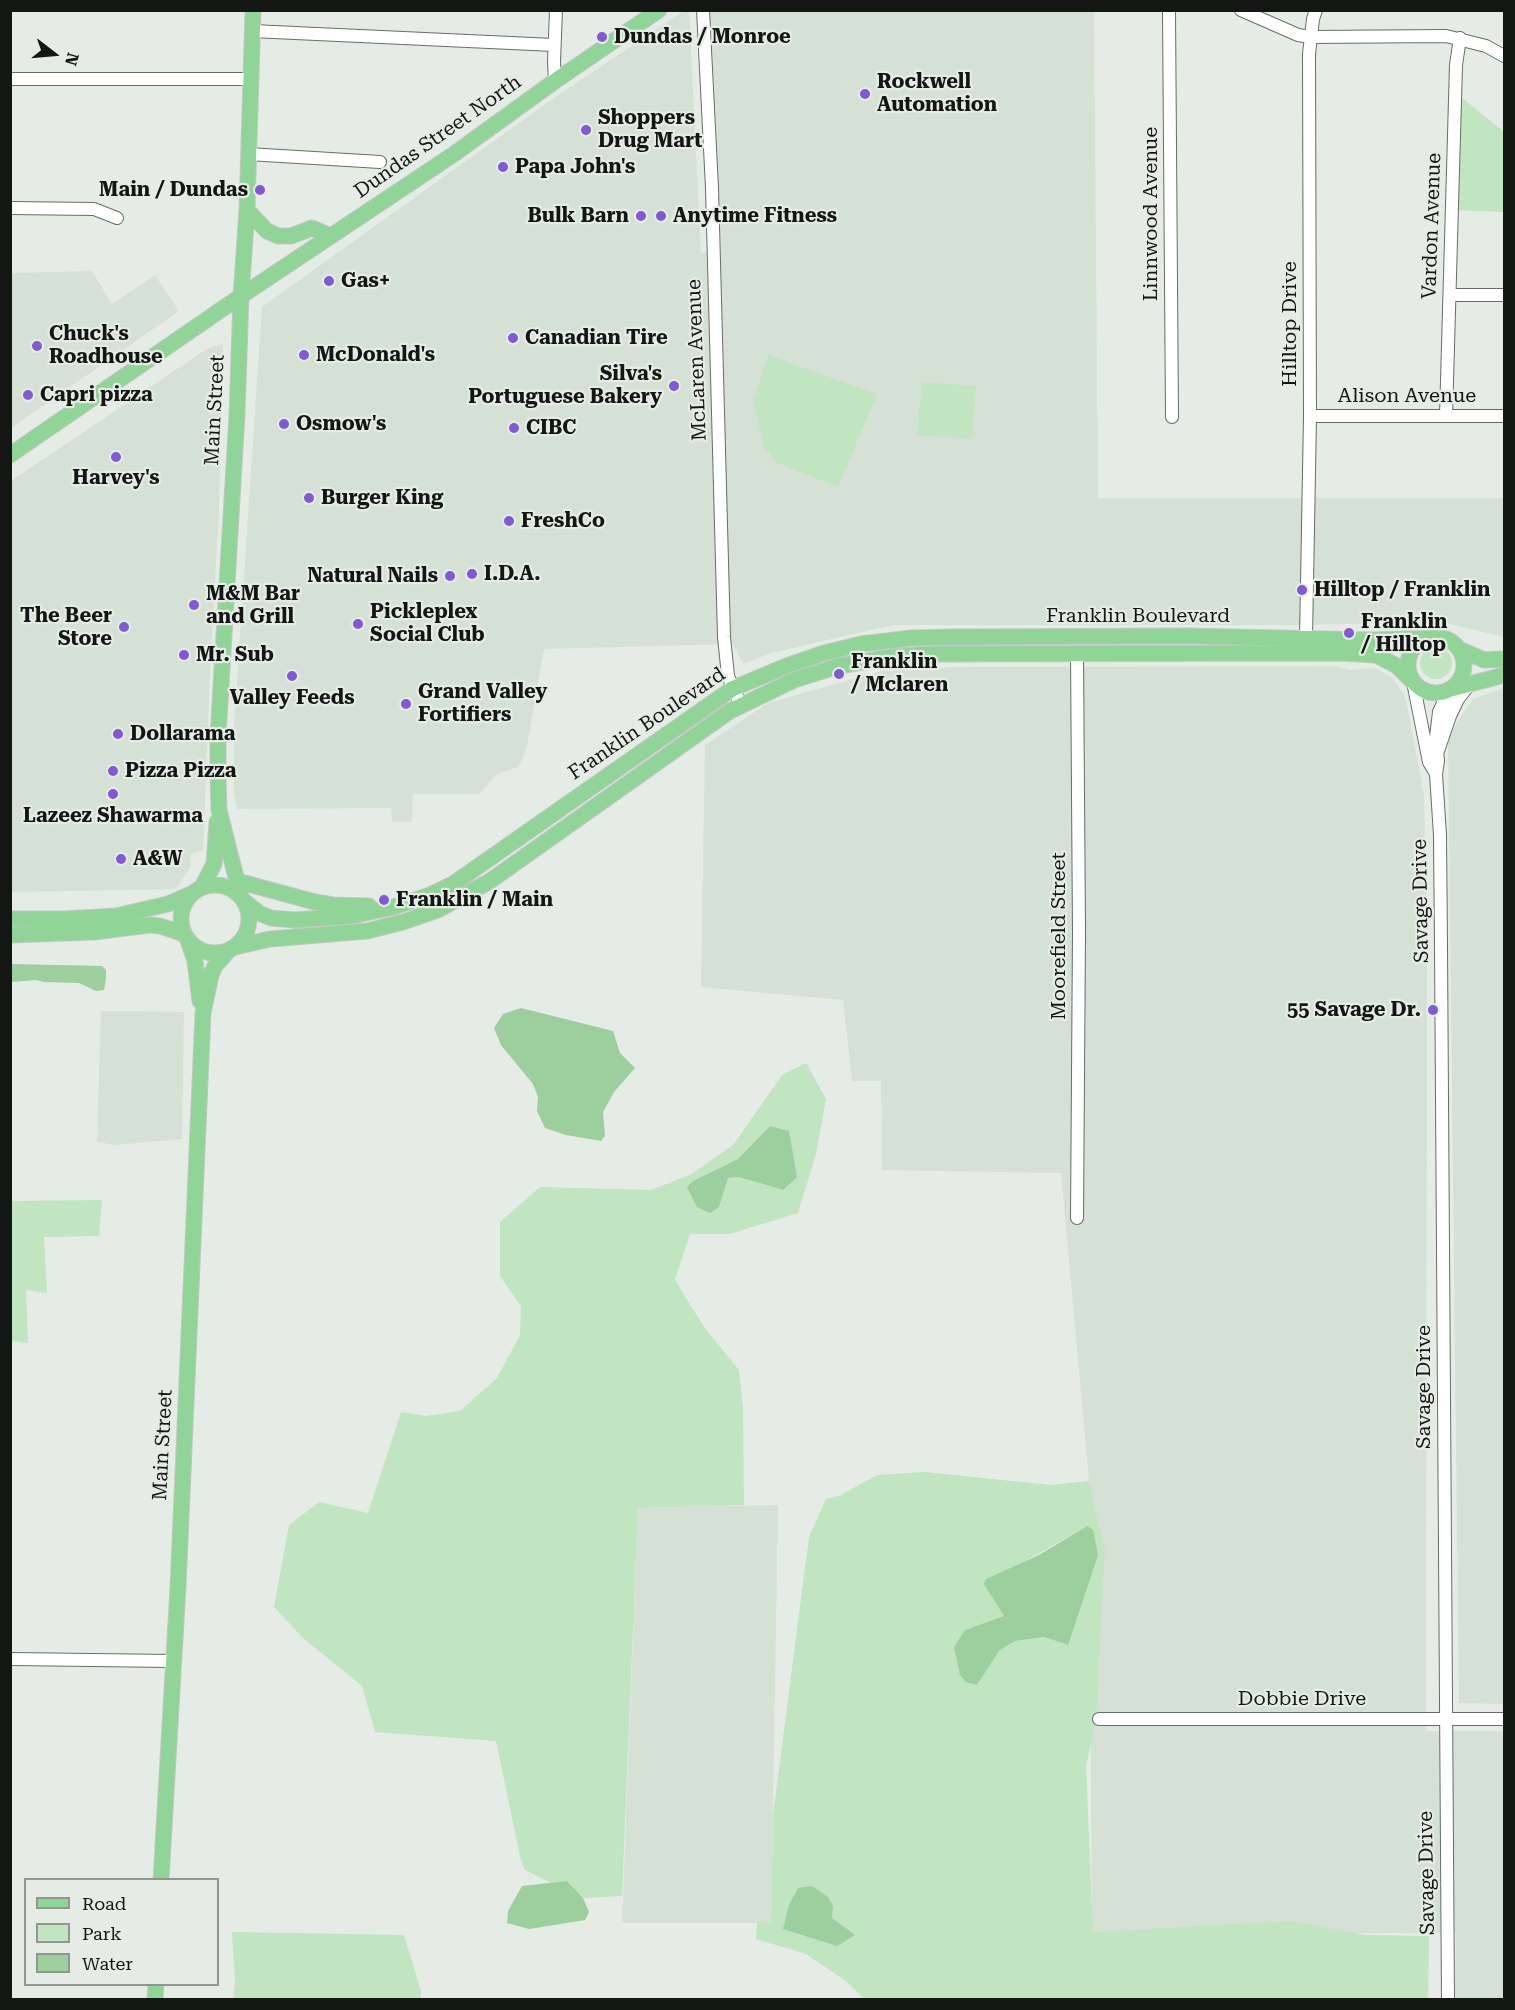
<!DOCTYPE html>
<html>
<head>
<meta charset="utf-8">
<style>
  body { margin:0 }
  #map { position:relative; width:1515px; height:2010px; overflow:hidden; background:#e5ece5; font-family:"Roboto Serif",serif }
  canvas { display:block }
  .frame { position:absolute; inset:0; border:12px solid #141614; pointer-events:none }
  .legend { position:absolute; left:24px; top:1878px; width:195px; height:108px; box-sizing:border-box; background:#e5ece5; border:2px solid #919691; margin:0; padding:8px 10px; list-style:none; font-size:18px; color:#141614 }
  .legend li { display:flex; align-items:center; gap:12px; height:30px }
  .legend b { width:30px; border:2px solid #919691 }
  .north { position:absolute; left:24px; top:24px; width:60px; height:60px; -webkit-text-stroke:4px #e5ece5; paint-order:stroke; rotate:106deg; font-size:16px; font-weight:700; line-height:24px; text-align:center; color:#141614 }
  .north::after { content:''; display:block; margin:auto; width:21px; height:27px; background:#141614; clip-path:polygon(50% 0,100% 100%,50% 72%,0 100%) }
</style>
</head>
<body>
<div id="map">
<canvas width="1515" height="2010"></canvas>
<div class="frame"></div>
<ul class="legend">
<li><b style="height:8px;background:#90d497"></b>Road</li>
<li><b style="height:16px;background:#c1e4c1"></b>Park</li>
<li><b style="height:16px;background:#9ccf9d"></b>Water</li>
</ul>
<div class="north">N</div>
</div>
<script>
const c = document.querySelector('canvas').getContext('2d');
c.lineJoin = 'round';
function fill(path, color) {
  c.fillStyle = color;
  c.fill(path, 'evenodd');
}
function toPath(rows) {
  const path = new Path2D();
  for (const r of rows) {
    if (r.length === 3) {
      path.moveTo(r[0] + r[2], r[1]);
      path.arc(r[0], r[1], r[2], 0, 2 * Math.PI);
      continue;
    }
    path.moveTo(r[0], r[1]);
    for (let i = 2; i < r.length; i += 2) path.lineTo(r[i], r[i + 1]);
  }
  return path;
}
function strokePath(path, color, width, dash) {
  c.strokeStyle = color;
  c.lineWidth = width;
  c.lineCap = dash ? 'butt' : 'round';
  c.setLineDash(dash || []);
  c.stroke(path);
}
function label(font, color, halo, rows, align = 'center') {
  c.font = font + ' "Roboto Serif",serif';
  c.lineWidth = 4.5;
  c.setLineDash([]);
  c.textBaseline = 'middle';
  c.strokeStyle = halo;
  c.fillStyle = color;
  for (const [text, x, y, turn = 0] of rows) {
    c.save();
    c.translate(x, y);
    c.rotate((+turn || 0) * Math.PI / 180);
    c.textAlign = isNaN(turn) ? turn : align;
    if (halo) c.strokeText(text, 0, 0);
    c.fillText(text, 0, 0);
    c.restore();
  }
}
fill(toPath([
  [684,11,689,11,701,253,721,251,707,11,1094,11,1098,498,1504,498,1504,637,1441,622,1293,625,893,625,771,653,743,664,733,644,544,649,526,751,518,767,497,774,479,794,413,794,412,822,392,822,391,808,237,809,234,790,234,726,262,307,551,100],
  [92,271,112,304,155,275,179,311,11,428,11,273],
  [223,344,219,511,210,672,203,851,191,853,190,867,176,889,11,892,11,481,208,348],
  [1335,666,1351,670,1375,668,1391,677,1400,688,1405,698,1409,715,1424,796,1427,923,1426,1731,1504,1731,1504,1999,1455,1999,1456,1933,1092,1933,1089,1481,1061,1173,882,1170,881,1081,852,1081,843,1000,701,987,705,745,768,703,881,671,955,667],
  [1504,688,1504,1704,1459,1703,1448,739,1450,729,1454,727,1473,699],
  [101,1011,184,1012,182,1139,115,1145,97,1142],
  [778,1505,771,1923,622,1923,638,1508]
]), '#d5e1d5');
fill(toPath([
  [1453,95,1465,100,1504,132,1504,212,1454,210],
  [768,355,877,394,838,487,777,463,764,447,753,401],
  [922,382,976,386,972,439,917,435],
  [1436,663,16],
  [806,1063,826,1099,816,1154,798,1213,730,1234,690,1234,675,1280,704,1327,739,1370,743,1409,744,1505,638,1508,622,1896,583,1898,567,1881,551,1883,525,1870,521,1861,496,1741,375,1732,362,1686,303,1638,274,1607,289,1525,319,1502,368,1513,401,1412,426,1416,460,1411,497,1378,520,1335,521,1306,500,1276,500,1222,540,1187,651,1190,692,1174,733,1145,783,1074],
  [770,1126,783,1190,739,1177,693,1181,738,1159],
  [102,1200,99,1236,44,1237,47,1293,26,1290,28,1343,11,1341,11,1201],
  [925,1472,1051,1485,1089,1481,1105,1550,1096,1720,1086,1766,1093,1932,1290,1921,1366,1935,1429,1936,1428,1999,864,1999,846,1981,806,1954,756,1939,757,1922,771,1923,773,1815,809,1537,826,1499,839,1496,877,1475],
  [1087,1526,1067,1645,1044,1637,1015,1641,999,1651,977,1685,965,1630,1005,1616,985,1584],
  [232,1932,404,1935,421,1991,421,1999,233,1999,235,1981]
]), '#c1e4c1');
fill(toPath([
  [11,964,102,966,106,970,106,979,104,990,96,991,79,983,44,982,36,980,11,982],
  [521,1008,613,1031,620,1053,635,1068,614,1092,603,1112,605,1136,601,1141,566,1135,545,1128,537,1111,538,1097,533,1084,501,1045,494,1028,503,1014],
  [770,1126,789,1131,797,1177,783,1190,739,1177,728,1178,719,1207,710,1213,697,1207,687,1187,693,1181,738,1159],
  [1087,1526,1093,1530,1098,1555,1068,1645,1044,1637,1015,1641,999,1651,977,1685,966,1682,960,1675,954,1647,965,1630,1004,1616,984,1584,986,1579,1039,1555],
  [567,1881,583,1898,589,1912,585,1920,529,1929,507,1923,508,1911,522,1886],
  [812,1886,828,1897,833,1906,832,1918,855,1935,837,1946,783,1929,789,1905,798,1888]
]), '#9ccf9d');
const minor = toPath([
  [703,10,712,188,724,637,728,676,741,706],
  [1169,10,1172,417],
  [1241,10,1298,35,1310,37,1446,36,1486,46,1504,56],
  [252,31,554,45],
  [10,79,251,79],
  [555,81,554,62,556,10],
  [248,154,380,162],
  [10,208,94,209,117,218],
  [1450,295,1504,295],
  [1310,416,1504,416],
  [1446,416,1456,65,1460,38],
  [1306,638,1310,416,1309,54,1313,19,1316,10],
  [1077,654,1079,932,1077,1218],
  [1413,682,1429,762,1436,774],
  [1438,751,1450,716,1458,699,1469,685],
  [10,1659,173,1661],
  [1099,1719,1504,1719],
  [1448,2000,1441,947,1440,835,1436,774,1438,761,1436,737,1439,712,1449,690]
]);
const major = toPath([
  [247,210,267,231,278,236,291,236,312,228,331,236],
  [10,455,241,296,454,154,555,81,659,10],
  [1436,665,28],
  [1459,649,1484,660,1504,659],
  [1451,689,1504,675],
  [237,881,315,902,333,905,369,906],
  [215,919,34],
  [202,887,214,864,217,822],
  [241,897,219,810,218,776,218,737,237,415,241,296,247,210,253,10],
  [245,902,259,913,271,918,295,920,352,916,393,907,430,895,453,884,732,689,786,666,824,653,861,644,911,638,950,637,1188,636,1373,640,1427,638],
  [10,919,64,919,116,916,168,904,191,894],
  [10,935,94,932,149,925,160,926,184,934],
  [188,940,195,961,200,1001],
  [235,947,270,939,367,931,403,922,438,910,490,881,730,711,794,680,839,666,891,657,928,654,1340,653,1376,655,1397,666,1411,680],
  [161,1880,178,1587,203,1013,211,975,215,966,229,950],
  [155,2000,156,1984]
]);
strokePath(minor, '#676d67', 14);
strokePath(major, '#c7c7c7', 17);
strokePath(minor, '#fff', 12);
strokePath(major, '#90d497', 15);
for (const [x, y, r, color] of [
  [602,37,6,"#8159d3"],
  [865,94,6,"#8159d3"],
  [586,130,6,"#8159d3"],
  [503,167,6,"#8159d3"],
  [260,190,6,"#8159d3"],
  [641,216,6,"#8159d3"],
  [661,216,6,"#8159d3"],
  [329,281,6,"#8159d3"],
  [513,338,6,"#8159d3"],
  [37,346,6,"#8159d3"],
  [304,355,6,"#8159d3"],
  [674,386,6,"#8159d3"],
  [28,395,6,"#8159d3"],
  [284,424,6,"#8159d3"],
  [514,428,6,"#8159d3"],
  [116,457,6,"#8159d3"],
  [309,498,6,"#8159d3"],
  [509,521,6,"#8159d3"],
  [472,574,6,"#8159d3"],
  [450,576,6,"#8159d3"],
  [1302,590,6,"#8159d3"],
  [194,605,6,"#8159d3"],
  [358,624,6,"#8159d3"],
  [124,627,6,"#8159d3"],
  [1349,633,6,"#8159d3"],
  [184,655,6,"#8159d3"],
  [839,674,6,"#8159d3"],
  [292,676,6,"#8159d3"],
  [406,704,6,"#8159d3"],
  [118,734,6,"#8159d3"],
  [113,771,6,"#8159d3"],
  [113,794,6,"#8159d3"],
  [121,859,6,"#8159d3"],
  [384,900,6,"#8159d3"],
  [1433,1010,6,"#8159d3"]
]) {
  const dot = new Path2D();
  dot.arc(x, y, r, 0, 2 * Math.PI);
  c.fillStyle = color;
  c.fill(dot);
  strokePath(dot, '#e5ece5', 2);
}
label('bold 20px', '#141614', '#e5ece5', [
  ["Dundas / Monroe",614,37],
  ["Rockwell",877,82],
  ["Automation",877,105],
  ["Shoppers",598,118],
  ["Drug Mart",598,141],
  ["Papa John's",515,167],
  ["Main / Dundas",248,190,"right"],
  ["Bulk Barn",629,216,"right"],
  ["Anytime Fitness",673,216],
  ["Gas+",341,281],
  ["Chuck's",49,334],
  ["Roadhouse",49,357],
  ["Canadian Tire",525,338],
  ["McDonald's",316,355],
  ["Silva's",662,374,"right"],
  ["Portuguese Bakery",662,397,"right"],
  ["Capri pizza",40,395],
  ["Osmow's",296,424],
  ["CIBC",526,428],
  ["Harvey's",116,478,"center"],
  ["Burger King",321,498],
  ["FreshCo",521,521],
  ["I.D.A.",484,574],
  ["Natural Nails",438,576,"right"],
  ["Hilltop / Franklin",1314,590],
  ["M&M Bar",206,594],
  ["and Grill",206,617],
  ["Pickleplex",370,612],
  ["Social Club",370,635],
  ["The Beer",112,616,"right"],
  ["Store",112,639,"right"],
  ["Franklin",1361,622],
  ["/ Hilltop",1361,645],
  ["Mr. Sub",196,655],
  ["Franklin",851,662],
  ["/ Mclaren",851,685],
  ["Grand Valley",418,692],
  ["Fortifiers",418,715],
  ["Valley Feeds",292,698,"center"],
  ["Dollarama",130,734],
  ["Pizza Pizza",125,771],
  ["Lazeez Shawarma",113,816,"center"],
  ["A&W",133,859],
  ["Franklin / Main",396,900],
  ["55 Savage Dr.",1421,1010,"right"]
], 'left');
label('20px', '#141614', '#e5ece5', [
  ["Dundas Street North",438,137,-35],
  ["Linnwood Avenue",1151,214,-90],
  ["Vardon Avenue",1432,226,-88],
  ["Hilltop Drive",1290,324,-90],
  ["McLaren Avenue",697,360,-92],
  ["Alison Avenue",1407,396],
  ["Main Street",215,410,-87],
  ["Franklin Boulevard",1138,616],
  ["Franklin Boulevard",647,724,-34],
  ["Savage Drive",1421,901,-91],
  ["Moorefield Street",1059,936,-90],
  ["Savage Drive",1424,1387,-90],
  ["Main Street",163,1445,-87],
  ["Dobbie Drive",1302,1699],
  ["Savage Drive",1427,1873,-91]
]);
</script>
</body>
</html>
